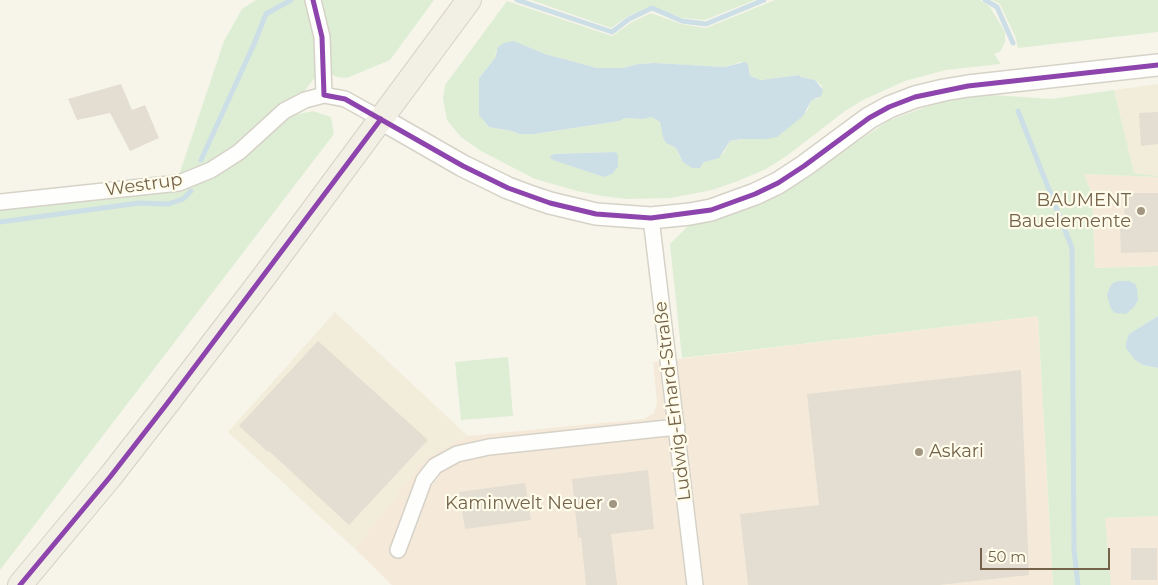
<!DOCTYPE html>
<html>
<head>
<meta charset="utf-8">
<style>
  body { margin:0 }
  #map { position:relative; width:1158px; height:585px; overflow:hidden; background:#f7f5ea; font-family:Montserrat,sans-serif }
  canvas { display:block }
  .scale { position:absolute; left:980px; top:548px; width:130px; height:22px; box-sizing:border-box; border:2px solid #74634a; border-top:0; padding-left:6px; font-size:15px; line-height:18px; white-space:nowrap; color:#74634a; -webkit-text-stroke:4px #fffceb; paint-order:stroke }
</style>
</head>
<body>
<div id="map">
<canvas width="1158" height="585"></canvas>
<div class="scale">50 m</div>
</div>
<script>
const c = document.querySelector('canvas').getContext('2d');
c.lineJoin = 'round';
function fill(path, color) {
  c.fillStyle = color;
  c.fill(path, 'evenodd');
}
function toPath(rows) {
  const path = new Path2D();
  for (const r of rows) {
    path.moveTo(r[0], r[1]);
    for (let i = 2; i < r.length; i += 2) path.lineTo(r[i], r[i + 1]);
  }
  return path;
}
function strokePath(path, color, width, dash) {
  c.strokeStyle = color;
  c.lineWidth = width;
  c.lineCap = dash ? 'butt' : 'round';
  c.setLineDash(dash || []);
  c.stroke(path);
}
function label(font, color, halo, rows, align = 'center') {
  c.font = font + ' Montserrat,sans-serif';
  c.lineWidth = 4.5;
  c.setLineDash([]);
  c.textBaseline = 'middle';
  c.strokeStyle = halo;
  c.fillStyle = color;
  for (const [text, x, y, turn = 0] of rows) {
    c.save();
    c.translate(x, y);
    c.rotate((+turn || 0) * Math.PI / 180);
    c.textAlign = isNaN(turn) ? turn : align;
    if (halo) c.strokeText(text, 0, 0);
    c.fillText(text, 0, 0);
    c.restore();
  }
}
fill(toPath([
  [1158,84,1158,176,1134,174,1114,90],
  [335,312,468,436,442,448,424,460,355,549,228,432]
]), '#f2edda');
fill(toPath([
  [1084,174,1158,177,1158,266,1095,268,1092,194],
  [1038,316,1053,585,392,585,355,549,424,460,442,448,468,436,644,419,654,413,657,403,653,362],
  [1158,516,1158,585,1111,585,1104,518]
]), '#f5eada');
fill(toPath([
  [256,0,306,0,317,41,316,76,302,94,279,106,237,148,209,164,178,178,224,41,242,9],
  [318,0,434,0,390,60,347,78,337,77,328,72],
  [531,0,755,0,705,20,682,18,651,6,628,16,611,28],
  [775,0,980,0,990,7,1005,32,1005,42,1000,52,994,54,1001,64,946,70,905,81,863,100,845,111,788,155,766,169,738,181,712,190,671,198,627,199,602,196,577,191,535,179,481,151,461,137,447,120,443,99,445,85,507,1,612,36,632,22,651,13,681,24,706,28],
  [514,41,545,54,597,68,623,68,638,64,654,63,724,67,741,62,749,67,750,76,761,80,799,75,801,77,815,80,822,86,819,98,811,101,807,111,749,138,730,141,723,154,714,159,704,162,700,168,692,168,680,157,676,148,670,145,663,137,660,121,652,117,643,119,625,118,619,121,536,134,519,134,512,131,489,127,485,123,479,106,480,96,479,78,495,58,496,51],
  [613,152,618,167,611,174,604,177,550,158,554,154],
  [992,0,1158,0,1158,32,1018,48,1015,36,1000,4],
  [1114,90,1134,173,1158,176,1158,177,1084,174,1092,194,1095,268,1158,266,1158,316,1129,334,1135,360,1143,365,1158,368,1158,516,1105,518,1111,585,1053,585,1038,316,682,358,670,244,690,224,776,195,890,120,965,93,1051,99],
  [313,111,331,117,334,134,0,570,0,207,179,188,289,116],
  [508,357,513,416,461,420,455,362]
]), '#deeed5');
fill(toPath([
  [514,41,545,54,597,68,623,68,638,64,655,63,724,67,745,62,748,64,750,76,761,80,799,75,801,77,815,80,823,90,821,96,811,101,803,116,777,137,767,139,741,139,730,141,719,158,704,162,700,168,692,168,683,162,676,148,666,143,663,137,660,122,652,117,643,119,625,118,619,121,535,134,519,134,512,131,489,127,479,115,479,78,495,58,498,47,504,43],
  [613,152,617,153,618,157,618,167,612,174,604,177,553,160,549,157,554,154],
  [1121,281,1129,281,1135,284,1137,288,1138,300,1134,307,1126,314,1115,313,1111,309,1107,295,1111,285,1115,282],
  [1158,316,1158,368,1143,365,1135,360,1126,348,1126,343,1129,334]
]), '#ccdee6');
strokePath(toPath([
  [517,0,612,32,629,19,652,8,682,21,706,24,764,0],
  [985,0,997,7,1013,43],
  [1018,111,1072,248,1074,550,1078,585],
  [201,160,254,44,266,14,291,0],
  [0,222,139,203,168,204,183,199,191,191]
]), '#ccdee6', 5);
fill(toPath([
  [121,84,132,110,145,105,159,138,130,151,110,113,77,120,68,99],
  [1158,112,1158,144,1141,146,1139,113],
  [1124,193,1158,193,1158,252,1121,253,1120,228,1125,228],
  [318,341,428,440,349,525,269,451,268,452,239,426],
  [1021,370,1029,575,939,585,748,585,740,514,819,505,807,394],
  [648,470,654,529,611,534,617,585,586,585,581,537,578,538,572,479],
  [525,483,531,520,465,529,459,492],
  [1131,548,1157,548,1157,580,1131,580]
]), '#e3ded1');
const street = toPath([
  [313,0,322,37,324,95],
  [0,202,179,183,211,170,239,152,284,111,305,100,324,95,345,99,381,119],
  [651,218,695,585],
  [398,550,424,480,435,466,457,454,489,447,677,427]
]);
const secondary = toPath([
  [381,119,463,166,508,188,532,197,550,203,596,214,651,218,690,214,711,210,755,194,778,183,804,166,869,118,889,107,915,97,944,90,968,86,1158,65]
]);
const primary = toPath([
  [20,585,110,477,166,405,263,278,469,0]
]);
strokePath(street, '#d6d2c8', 18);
strokePath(secondary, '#d6d2c8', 24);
strokePath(primary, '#d5d0c6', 26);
strokePath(street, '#fefefc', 15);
strokePath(secondary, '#fefefc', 21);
strokePath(primary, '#f2f0e5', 24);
strokePath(toPath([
  [313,0,322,37,324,95],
  [324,95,345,99,463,166,508,188,550,203,596,214,651,218,711,210,755,194,778,183,804,166,869,118,889,107,915,97,968,86,1158,65],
  [20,585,110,477,166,405,381,119]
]), '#8e44ad', 5);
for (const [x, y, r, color] of [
  [1141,211,5,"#a29682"],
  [919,452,5,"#a29682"],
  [613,504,5,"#a29682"]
]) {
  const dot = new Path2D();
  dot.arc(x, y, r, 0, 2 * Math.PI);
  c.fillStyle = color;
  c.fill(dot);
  strokePath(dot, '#fffceb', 2);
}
label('18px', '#74634a', '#fffceb', [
  ["Westrup",144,185,-8],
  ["Ludwig-Erhard-Straße",673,401,-97]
]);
label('18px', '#74634a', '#fffceb', [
  ["BAUMENT",1131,201],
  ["Bauelemente",1131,222],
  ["Askari",929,452,"left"],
  ["Kaminwelt Neuer",603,504]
], 'right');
</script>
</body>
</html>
